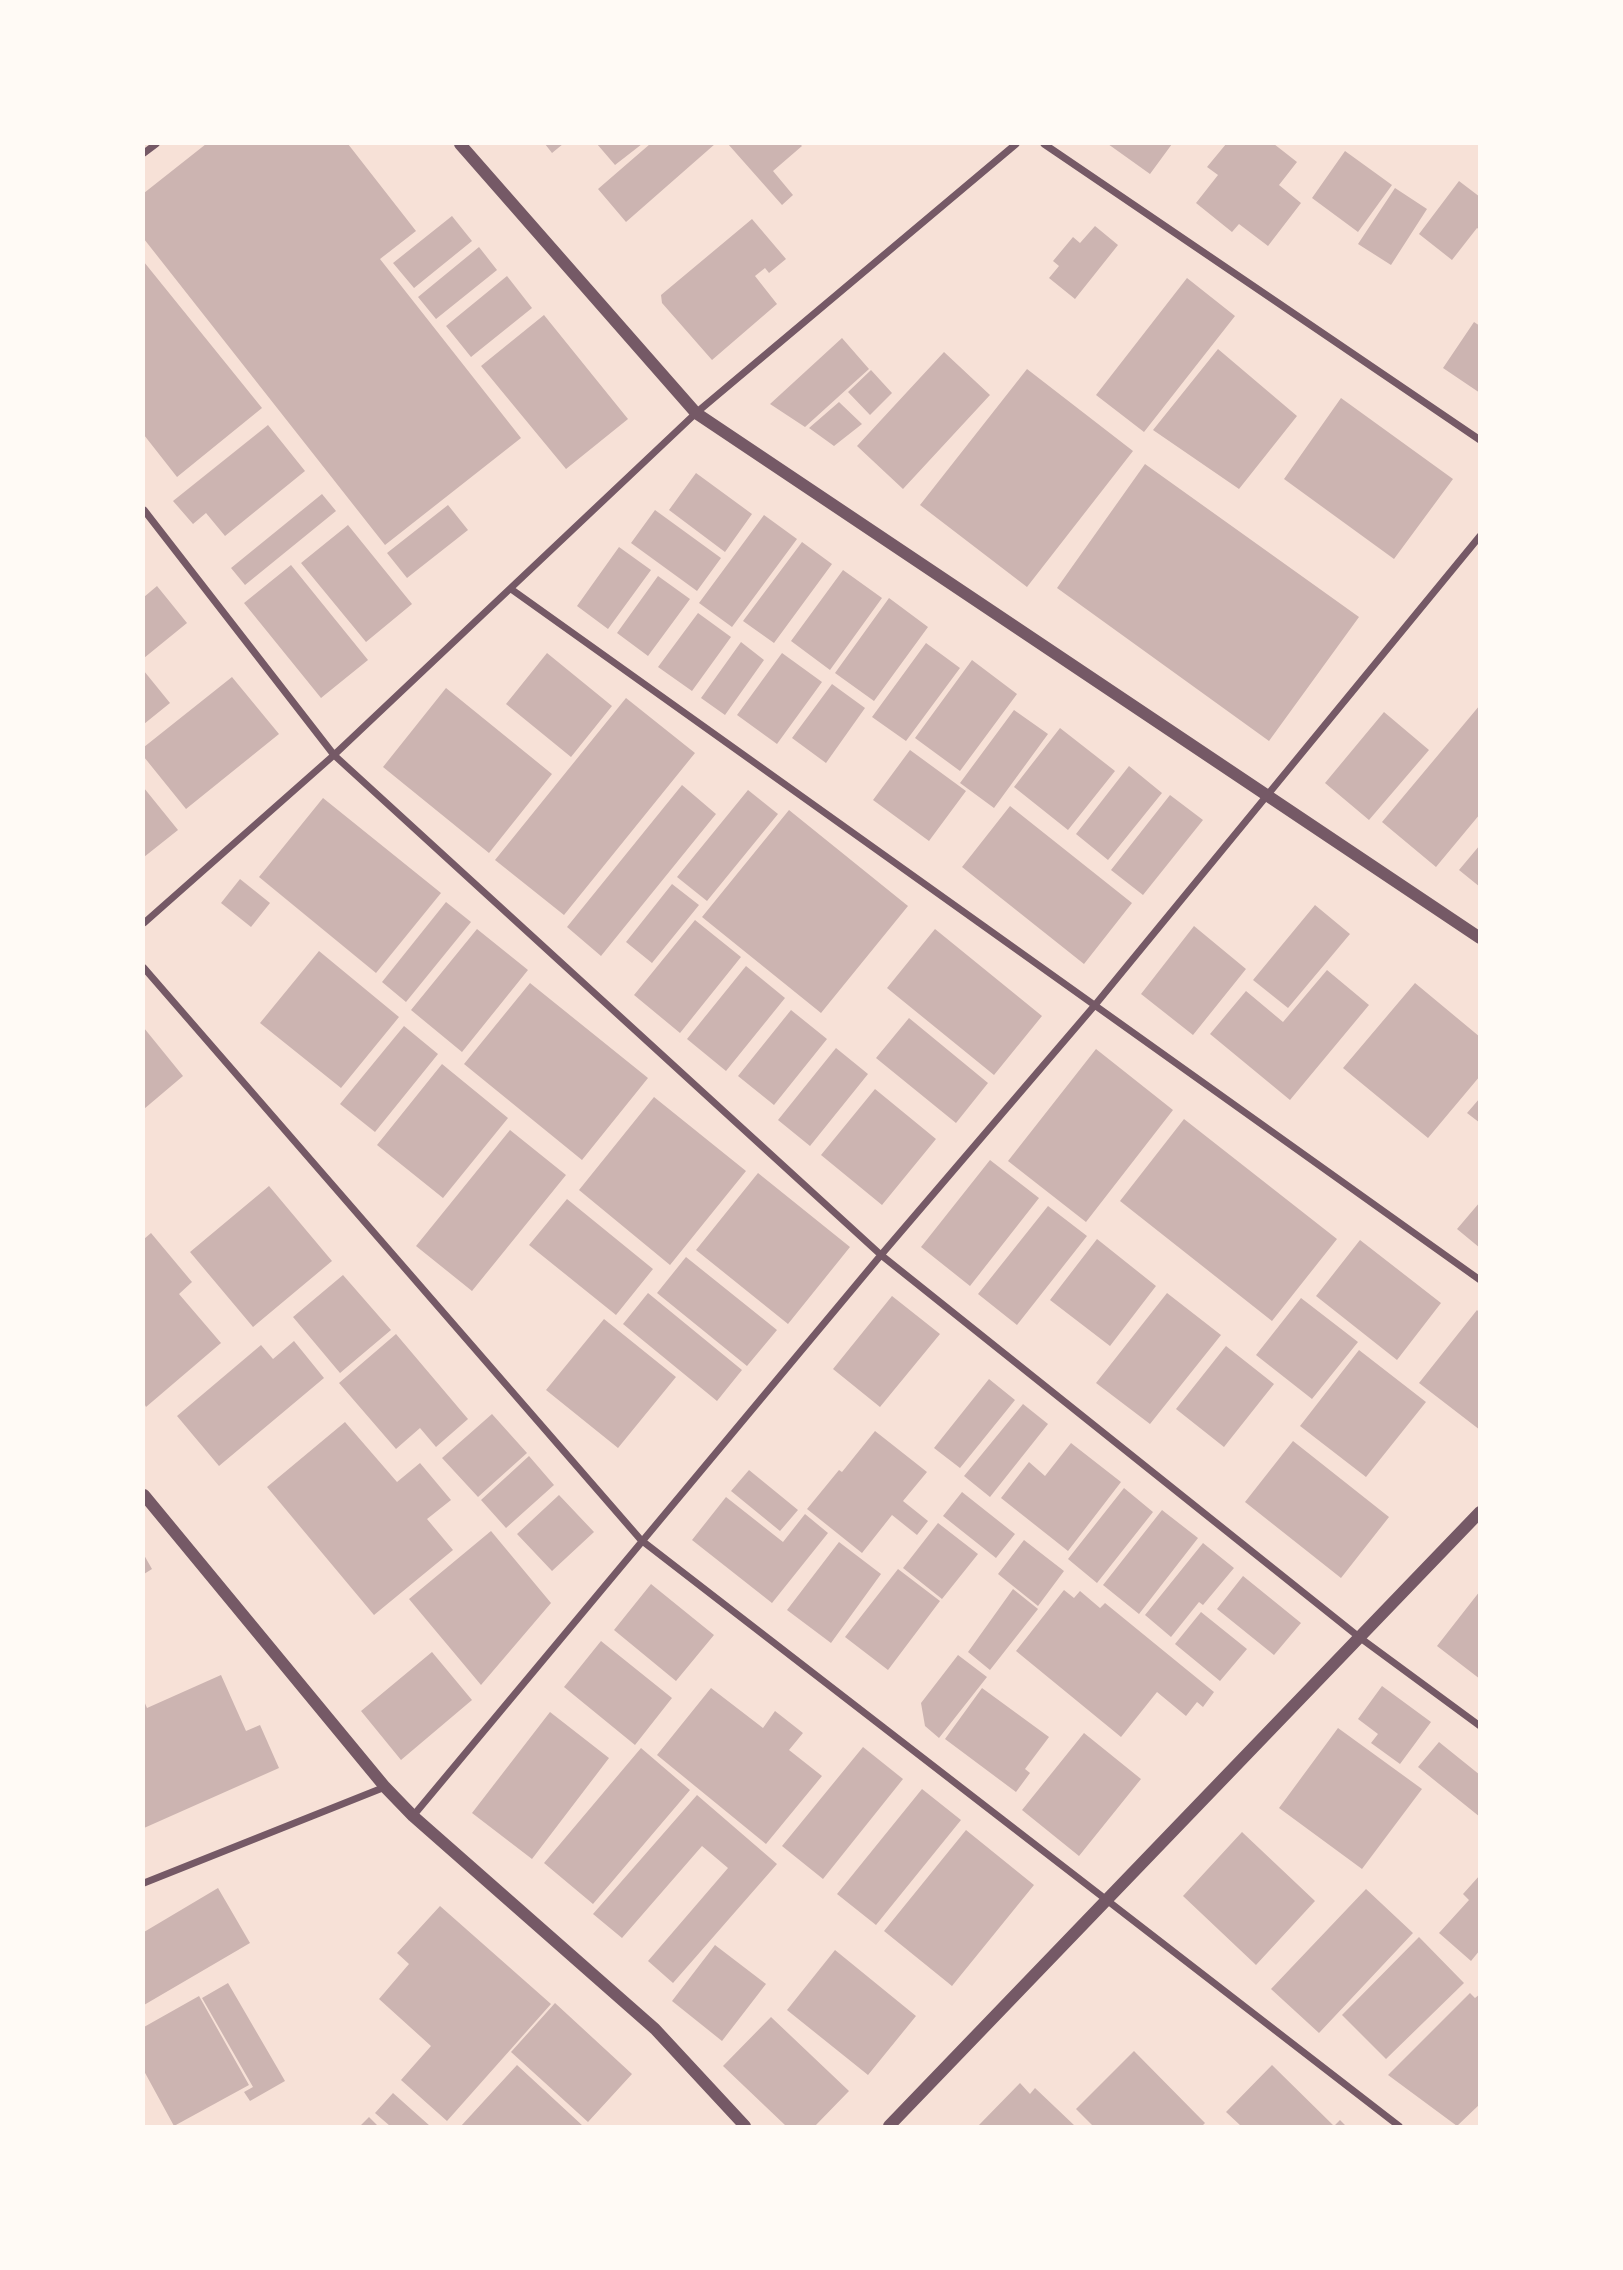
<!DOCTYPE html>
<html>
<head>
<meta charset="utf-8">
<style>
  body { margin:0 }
  #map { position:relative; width:1623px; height:2270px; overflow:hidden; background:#f7e1d7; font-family:Spectral,serif }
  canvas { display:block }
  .frame { position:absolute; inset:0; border:145px solid #fffaf5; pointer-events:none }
</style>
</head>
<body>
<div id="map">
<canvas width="1623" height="2270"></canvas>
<div class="frame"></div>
</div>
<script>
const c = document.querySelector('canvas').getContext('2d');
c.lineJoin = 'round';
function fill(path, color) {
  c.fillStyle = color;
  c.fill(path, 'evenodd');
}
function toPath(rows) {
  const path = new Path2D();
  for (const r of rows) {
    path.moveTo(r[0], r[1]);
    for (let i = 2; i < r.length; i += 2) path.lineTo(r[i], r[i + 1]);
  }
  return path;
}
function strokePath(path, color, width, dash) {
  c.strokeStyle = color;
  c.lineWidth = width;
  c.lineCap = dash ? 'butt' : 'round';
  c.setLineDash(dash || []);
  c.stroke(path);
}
fill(toPath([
  [206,144,348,144,416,231,380,259,521,438,385,545,144,239,144,193],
  [545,144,563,144,552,153],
  [597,144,642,144,615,165],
  [650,144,715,144,626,222,598,189],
  [728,144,800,144,802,146,773,171,793,195,782,205],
  [1108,144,1172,144,1150,174],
  [1226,144,1274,144,1297,162,1279,185,1301,203,1268,246,1239,224,1232,232,1196,203,1218,175,1207,167],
  [1345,151,1392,185,1358,232,1312,198],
  [1459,181,1480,197,1480,230,1477,228,1452,260,1419,234],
  [1395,188,1427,209,1391,265,1358,244],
  [452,216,472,241,414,288,393,263],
  [752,219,786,259,769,273,765,268,755,276,777,304,712,360,662,303,661,295],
  [1095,226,1118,245,1075,299,1049,278,1059,266,1053,261,1073,237,1080,243],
  [479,247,497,270,436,319,418,297],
  [144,262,262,408,177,477,144,435],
  [507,276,532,308,471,357,446,326],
  [1187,278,1235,316,1144,432,1096,395],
  [544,315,628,419,566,469,481,366],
  [1474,322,1480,326,1480,393,1443,368],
  [842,338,869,369,805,427,770,404],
  [1218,349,1297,416,1239,489,1153,430],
  [944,352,990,395,903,489,857,446],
  [1027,369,1133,451,1027,587,920,505],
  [871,370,892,393,870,415,848,392],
  [1341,398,1453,479,1394,559,1284,479],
  [839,402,862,424,834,446,809,428],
  [268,425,305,471,225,536,206,513,193,524,173,501],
  [1145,464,1359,617,1269,741,1057,588],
  [696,473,752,514,725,552,669,510],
  [322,494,336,511,245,585,231,568],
  [448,505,468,530,407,578,387,553],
  [655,510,721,558,697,591,631,543],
  [764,515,797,539,732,627,699,603],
  [348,525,412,604,366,642,301,563],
  [802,542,832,564,774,643,743,621],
  [619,547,651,570,608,629,577,606],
  [291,565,368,660,321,698,244,603],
  [843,570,882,598,830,670,791,641],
  [658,576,690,599,648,656,617,633],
  [157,586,187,623,144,658,144,597],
  [889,598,928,627,874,701,835,673],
  [698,613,731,637,692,691,658,667],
  [741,642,764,660,725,715,701,698],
  [926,643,960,668,906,741,872,717],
  [547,653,612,706,571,757,506,704],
  [782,653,822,682,777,744,737,715],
  [972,660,1017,694,960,771,915,738],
  [144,671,170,703,144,724],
  [232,677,279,734,186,809,144,757,144,747],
  [832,684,865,708,826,763,792,738],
  [446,688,552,774,489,853,383,767],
  [626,698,695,753,564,915,495,860],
  [1480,705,1480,814,1436,867,1382,822],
  [1014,710,1048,734,994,808,960,783],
  [1384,712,1429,750,1369,820,1325,783],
  [1060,728,1115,771,1068,830,1014,787],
  [910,750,966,791,929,841,873,800],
  [1129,766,1162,793,1108,860,1076,834],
  [682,785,716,814,601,956,567,927],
  [144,788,178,830,144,857],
  [748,790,778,814,707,901,677,877],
  [1170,795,1203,820,1143,895,1111,870],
  [323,798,441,893,376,973,259,877],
  [1010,806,1132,903,1084,964,962,867],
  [789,810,908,906,821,1013,702,917],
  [1480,845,1480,887,1459,870],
  [240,879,270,903,251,927,221,903],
  [672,884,699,905,652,963,626,942],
  [446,902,471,922,406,1002,382,982],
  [1315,905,1350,934,1288,1008,1253,980],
  [695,920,741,957,680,1033,634,995],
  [1194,926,1246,969,1193,1035,1141,994],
  [477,929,528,970,462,1052,411,1010],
  [935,929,1042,1016,994,1075,887,988],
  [319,951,399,1017,341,1088,260,1023],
  [746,966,785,998,726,1071,687,1039],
  [1327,970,1369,1005,1290,1100,1210,1034,1246,991,1283,1022],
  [530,983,648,1078,582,1160,464,1064],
  [1415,983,1480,1037,1480,1076,1428,1138,1343,1068],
  [791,1010,827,1039,774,1105,738,1076],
  [909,1018,988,1083,956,1123,876,1058],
  [404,1026,438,1054,375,1132,340,1104],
  [144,1028,183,1076,144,1109],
  [836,1048,868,1074,810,1146,778,1120],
  [1096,1049,1173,1110,1086,1222,1008,1161],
  [442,1064,508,1118,443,1198,377,1145],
  [875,1089,936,1139,882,1205,821,1155],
  [654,1097,746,1171,670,1265,579,1190],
  [1480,1098,1480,1123,1467,1113],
  [1184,1119,1337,1239,1272,1321,1120,1201],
  [510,1130,566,1175,472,1291,416,1246],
  [990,1160,1039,1198,970,1286,921,1247],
  [758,1173,850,1247,788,1324,696,1250],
  [269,1186,332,1261,253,1327,190,1252],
  [567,1199,653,1269,616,1315,529,1245],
  [1480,1202,1480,1248,1457,1229],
  [1048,1206,1087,1236,1017,1325,978,1294],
  [151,1233,192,1282,179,1294,221,1343,146,1407,144,1403,144,1239],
  [1097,1239,1156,1286,1110,1346,1050,1300],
  [1360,1240,1441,1303,1397,1360,1316,1296],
  [686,1257,777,1330,747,1366,657,1293],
  [343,1275,391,1330,340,1373,293,1317],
  [648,1293,742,1370,717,1401,623,1324],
  [1167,1293,1221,1335,1150,1424,1096,1383],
  [892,1296,940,1334,880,1407,833,1369],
  [1301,1298,1358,1342,1312,1399,1256,1355],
  [1477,1310,1480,1313,1480,1430,1419,1383],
  [604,1319,676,1377,618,1448,546,1390],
  [396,1334,468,1419,436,1447,420,1428,396,1449,339,1383],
  [294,1341,324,1378,219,1466,177,1416,261,1345,273,1359],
  [1226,1346,1274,1384,1224,1447,1176,1409],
  [1359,1350,1426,1402,1366,1477,1300,1426],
  [989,1379,1015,1400,960,1468,934,1448],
  [1023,1404,1048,1424,990,1497,964,1476],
  [492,1414,527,1453,478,1497,442,1458],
  [345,1422,397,1482,420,1463,451,1500,427,1519,453,1550,374,1615,267,1487],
  [875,1431,927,1472,903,1501,928,1521,917,1535,892,1515,862,1553,807,1509,839,1470,842,1472],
  [1293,1441,1389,1517,1341,1578,1245,1502],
  [1071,1443,1121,1482,1068,1551,1001,1498,1029,1462,1045,1476],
  [529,1456,554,1485,506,1528,481,1500],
  [749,1470,798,1510,780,1531,731,1491],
  [1124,1488,1153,1512,1097,1583,1068,1559],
  [962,1492,1015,1534,996,1558,943,1516],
  [559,1495,594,1532,552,1571,517,1534],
  [726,1497,783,1542,805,1514,828,1533,772,1603,692,1540],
  [1162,1510,1198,1538,1139,1614,1103,1585],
  [938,1523,978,1554,942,1599,903,1568],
  [491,1531,551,1603,481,1685,409,1599],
  [1024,1540,1064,1571,1038,1606,998,1574],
  [839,1542,881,1574,831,1643,787,1610],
  [1203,1543,1234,1568,1203,1605,1199,1602,1171,1637,1145,1615],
  [144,1555,152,1569,144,1574],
  [898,1569,940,1601,888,1670,845,1637],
  [1243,1576,1301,1623,1274,1655,1217,1609],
  [651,1584,714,1635,676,1681,614,1630],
  [1013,1589,1038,1609,990,1670,968,1652],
  [1064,1590,1074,1598,1080,1591,1100,1608,1105,1603,1214,1692,1203,1707,1197,1702,1186,1716,1157,1692,1121,1737,1016,1651],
  [1480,1591,1480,1679,1437,1646],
  [1201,1612,1247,1649,1220,1681,1175,1644],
  [601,1641,672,1698,635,1745,564,1687],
  [432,1652,472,1700,401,1760,361,1711],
  [958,1655,987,1677,939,1738,925,1726,921,1703],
  [221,1675,246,1731,260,1725,279,1768,144,1828,144,1701,147,1708],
  [1382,1686,1431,1722,1400,1764,1371,1743,1378,1734,1358,1719],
  [711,1688,763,1728,775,1711,803,1733,789,1750,822,1776,766,1844,657,1755],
  [982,1688,1049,1737,1025,1769,1030,1773,1016,1792,945,1739],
  [550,1712,609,1758,532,1859,472,1813],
  [1338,1728,1422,1789,1362,1869,1279,1808],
  [1084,1733,1141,1779,1079,1856,1022,1810],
  [1439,1742,1480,1775,1480,1817,1418,1767],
  [863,1747,903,1779,823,1879,782,1846],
  [641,1748,690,1790,593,1904,544,1863],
  [922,1789,961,1820,876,1925,837,1894],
  [697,1795,777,1864,673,1983,648,1961,728,1868,702,1846,622,1938,593,1914],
  [966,1830,1034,1885,952,1986,884,1931],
  [1242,1832,1315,1901,1256,1965,1183,1896],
  [1480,1875,1480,1950,1471,1961,1439,1933,1469,1900,1463,1894],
  [218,1888,250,1943,144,2005,144,1932],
  [1366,1889,1413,1933,1319,2033,1271,1989],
  [440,1906,551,2004,447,2121,401,2080,431,2046,379,1999,409,1964,397,1953],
  [1419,1937,1464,1983,1386,2059,1342,2015],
  [715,1945,766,1984,722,2041,672,2001],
  [835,1950,916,2016,868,2075,787,2010],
  [228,1983,285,2081,250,2101,244,2092,253,2087,202,1998],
  [1470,1993,1475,1998,1480,1994,1480,2104,1457,2126,1388,2075],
  [199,1996,249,2085,174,2126,144,2071,144,2027],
  [555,2003,632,2074,588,2122,511,2052],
  [771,2017,849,2091,815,2126,786,2126,723,2066],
  [1134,2051,1205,2123,1202,2126,1093,2126,1076,2109],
  [517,2065,583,2126,461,2126],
  [1272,2065,1334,2126,1340,2120,1346,2126,1241,2126,1226,2112],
  [1020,2083,1030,2094,1035,2088,1075,2126,978,2126],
  [393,2093,430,2126,390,2126,375,2113],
  [369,2117,378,2126,360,2126]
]), '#ccb4b1');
strokePath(toPath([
  [1044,144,1480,440],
  [144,153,156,144],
  [144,510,334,755,881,1255,1359,1637,1480,1726],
  [511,589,1480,1280],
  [144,923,334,755,696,413,1016,144],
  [144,968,641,1540,1399,2126],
  [413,1816,881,1255,1095,1005,1480,536],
  [144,1883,385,1787]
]), '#755966', 7);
strokePath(toPath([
  [460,144,696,413,1480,938],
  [144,1495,385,1787,413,1816,655,2029,745,2126],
  [889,2126,1480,1512]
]), '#755966', 12);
</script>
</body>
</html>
